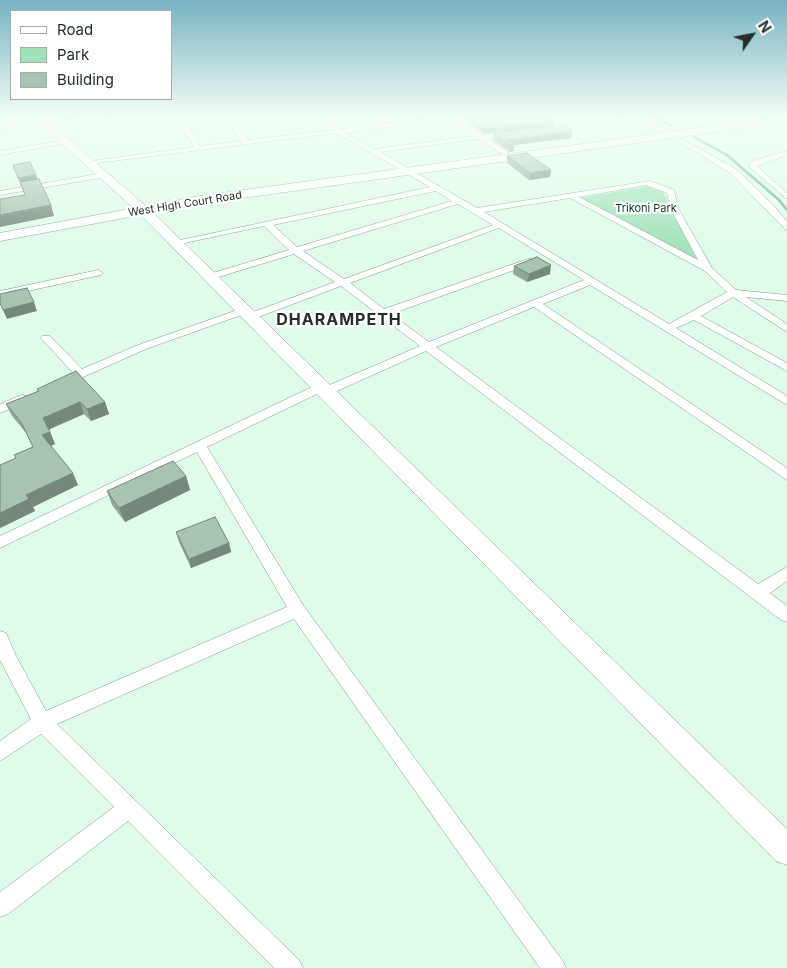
<!DOCTYPE html>
<html>
<head>
<meta charset="utf-8">
<style>
  body { margin:0 }
  #map { position:relative; width:787px; height:968px; overflow:hidden; background:#dffce9; font-family:Inter,sans-serif }
  canvas { display:block }
  .legend { position:absolute; left:10px; top:10px; width:162px; height:90px; box-sizing:border-box; background:#fff; border:1px solid #a7aca9; margin:0; padding:6px 9px; list-style:none; font-size:15px; color:#242f28 }
  .legend li { display:flex; align-items:center; gap:10px; height:25px }
  .legend b { width:25px; border:1px solid #a7aca9 }
  .north { position:absolute; left:727px; top:10px; width:50px; height:50px; -webkit-text-stroke:4px #fff; paint-order:stroke; rotate:57deg; font-size:14px; font-weight:700; line-height:20px; text-align:center; color:#242f28 }
  .north::after { content:''; display:block; margin:auto; width:18px; height:22px; background:#242f28; clip-path:polygon(50% 0,100% 100%,50% 72%,0 100%) }
</style>
</head>
<body>
<div id="map">
<canvas width="787" height="968"></canvas>
<ul class="legend">
<li><b style="height:6px;background:#fff"></b>Road</li>
<li><b style="height:14px;background:#a0e1b9"></b>Park</li>
<li><b style="height:14px;background:#a7c3b1"></b>Building</li>
</ul>
<div class="north">N</div>
</div>
<script>
const c = document.querySelector('canvas').getContext('2d');
c.lineJoin = 'round';
function fill(path, color) {
  c.fillStyle = color;
  c.fill(path, 'evenodd');
}
function toPath(rows) {
  const path = new Path2D();
  for (const r of rows) {
    path.moveTo(r[0], r[1]);
    for (let i = 2; i < r.length; i += 2) path.lineTo(r[i], r[i + 1]);
  }
  return path;
}
function strokePath(path, color, width, dash) {
  c.strokeStyle = color;
  c.lineWidth = width;
  c.lineCap = dash ? 'butt' : 'round';
  c.setLineDash(dash || []);
  c.stroke(path);
}
function label(font, color, halo, rows, align = 'center') {
  c.font = font + ' Inter,sans-serif';
  c.lineWidth = 4.5;
  c.setLineDash([]);
  c.textBaseline = 'middle';
  c.strokeStyle = halo;
  c.fillStyle = color;
  for (const [text, x, y, turn = 0] of rows) {
    c.save();
    c.translate(x, y);
    c.rotate((+turn || 0) * Math.PI / 180);
    c.textAlign = isNaN(turn) ? turn : align;
    if (halo) c.strokeText(text, 0, 0);
    c.fillText(text, 0, 0);
    c.restore();
  }
}
fill(toPath([
  [647,186,663,192,699,264,581,198]
]), '#a0e1b9');
strokePath(toPath([
  [652,117,673,126],
  [694,137,727,155,779,200,787,210]
]), '#6faf89', 2.5);
const street = toPath([
  [99,117,120,117,45,127,43,124,0,129,0,125,99,117],
  [176,117,182,117,200,146,241,141,225,117,231,117,248,140,333,130,321,117,328,117,340,129,439,117,459,117,482,135,513,132,511,135,487,138,508,152,505,156,479,139,380,152,477,208,650,181,674,190,678,208,712,268,736,290,787,295,787,301,746,297,787,324,787,332,733,297,701,316,787,363,787,371,694,320,676,328,787,396,787,405,590,285,543,304,787,468,787,480,534,307,436,347,758,584,787,567,787,581,770,593,787,606,787,622,781,620,426,351,328,395,319,393,207,447,303,605,562,960,566,968,540,968,294,619,57,724,299,960,303,968,274,968,128,821,8,914,0,917,0,892,114,807,41,734,0,761,0,741,31,719,0,660,0,631,6,633,17,658,46,711,287,607,197,452,0,548,0,536,316,385,325,387,420,346,341,286,253,319,245,319,245,315,335,282,294,254,212,279,206,279,206,275,289,250,264,226,175,245,171,242,430,187,337,133,88,164,84,162,194,147,176,117],
  [451,119,474,136,374,149,345,133,451,119],
  [646,185,667,193,670,208,698,260,579,197,646,185],
  [436,191,452,201,297,247,273,225,436,191],
  [570,198,705,271,727,292,669,324,484,212,570,198],
  [458,204,493,225,344,279,303,251,458,204],
  [499,228,584,280,429,342,391,314,534,263,534,259,528,259,384,309,350,283,499,228],
  [634,117,642,117,670,132,665,133,640,121,549,131,546,129,634,117],
  [668,117,677,117,698,127,693,128,668,117],
  [671,135,675,135,736,169,774,206,787,222,787,231,730,173,671,137,671,135],
  [65,140,67,143,0,155,0,151,65,140],
  [787,151,787,155,757,166,787,193,787,199,748,166,755,160,787,151],
  [103,173,106,173,106,177,0,195,0,191,103,173],
  [98,270,103,273,101,275,0,297,0,291,98,270],
  [243,308,248,311,247,313,146,349,63,386,57,382,59,380,73,373,41,338,42,336,50,336,82,369,138,345,243,308],
  [22,395,26,396,28,399,26,402,0,413,0,404,22,395]
]);
const secondary = toPath([
  [32,117,43,117,147,207,787,829,787,865,776,861,139,213,32,117]
]);
const primary = toPath([
  [779,117,787,117,787,122,200,204,0,241,0,233,200,196,779,117]
]);
strokePath(street, '#7f9988', 1);
strokePath(secondary, '#7f9988', 1);
strokePath(primary, '#7f9988', 1);
fill(street, '#fff');
fill(secondary, '#fff');
fill(primary, '#fff');
fill(toPath([
  [464,117,549,117,554,120,553,126,484,134,464,118],
  [572,131,571,138,514,145,514,151,510,152,493,140,494,133],
  [507,156,551,170,550,177,529,180,507,163],
  [514,266,550,274,527,282,513,274],
  [37,389,105,402,109,414,91,421,84,414,49,429,55,444,51,446,78,485,33,507,35,511,0,528,16,458,14,455,33,447,27,434,12,416,6,404,38,391],
  [186,476,190,490,125,522,112,505,107,491],
  [176,532,229,543,231,552,191,568,179,542]
]), '#90a898');
fill(toPath([
  [554,120,553,126,484,134,484,129],
  [572,131,571,138,514,145,514,151,510,152,511,145,508,140],
  [551,170,550,177,529,180,530,173],
  [36,175,39,182,21,185,18,178],
  [51,205,54,216,0,227,0,215],
  [551,265,550,274,527,282,529,274],
  [34,302,37,311,7,319,3,310],
  [80,402,84,414,48,430,43,418],
  [105,402,109,414,91,421,87,409],
  [50,432,55,444,47,447,42,435],
  [73,473,78,485,33,507,35,511,0,528,0,513,26,495],
  [186,476,190,490,125,522,119,508],
  [229,543,231,552,191,568,189,559]
]), '#75887c');
const building = toPath([
  [469,117,549,117,554,120,484,129,469,117],
  [564,125,572,131,508,140,515,144,511,145,494,133,564,125],
  [527,153,551,170,530,173,507,156,527,153],
  [30,162,36,175,18,178,13,165,30,162],
  [39,179,51,205,0,215,0,199,25,195,20,182,39,179],
  [537,257,551,265,529,274,514,266,537,257],
  [27,288,34,302,3,310,0,303,0,294,27,288],
  [76,371,105,402,87,409,80,402,43,418,50,432,42,435,73,473,26,495,29,499,0,513,0,465,16,458,14,455,33,447,21,422,6,404,39,391,37,389,76,371],
  [173,461,186,476,119,508,107,491,173,461],
  [215,517,229,543,189,559,176,532,215,517]
]);
fill(building, '#a7c3b1');
strokePath(building, '#75887c', 1);
const sky = c.createLinearGradient(0, 0, 0, 253);
sky.addColorStop(0, '#77b2c2');
sky.addColorStop(0.46, '#f1fef5');
sky.addColorStop(1, '#f1fef500');
c.fillStyle = sky;
c.fillRect(0, 0, 787, 253);
label('11px', '#242f28', '#fff', [
  ["West High Court Road",185,204,-9]
]);
label('11px', '#043b22', '#fff', [
  ["Trikoni Park",646,209]
]);
c.letterSpacing = '1px';
label('bold 16px', '#242f28', '#fff', [
  ["DHARAMPETH",339,320]
]);
c.letterSpacing = '0px';
</script>
</body>
</html>
